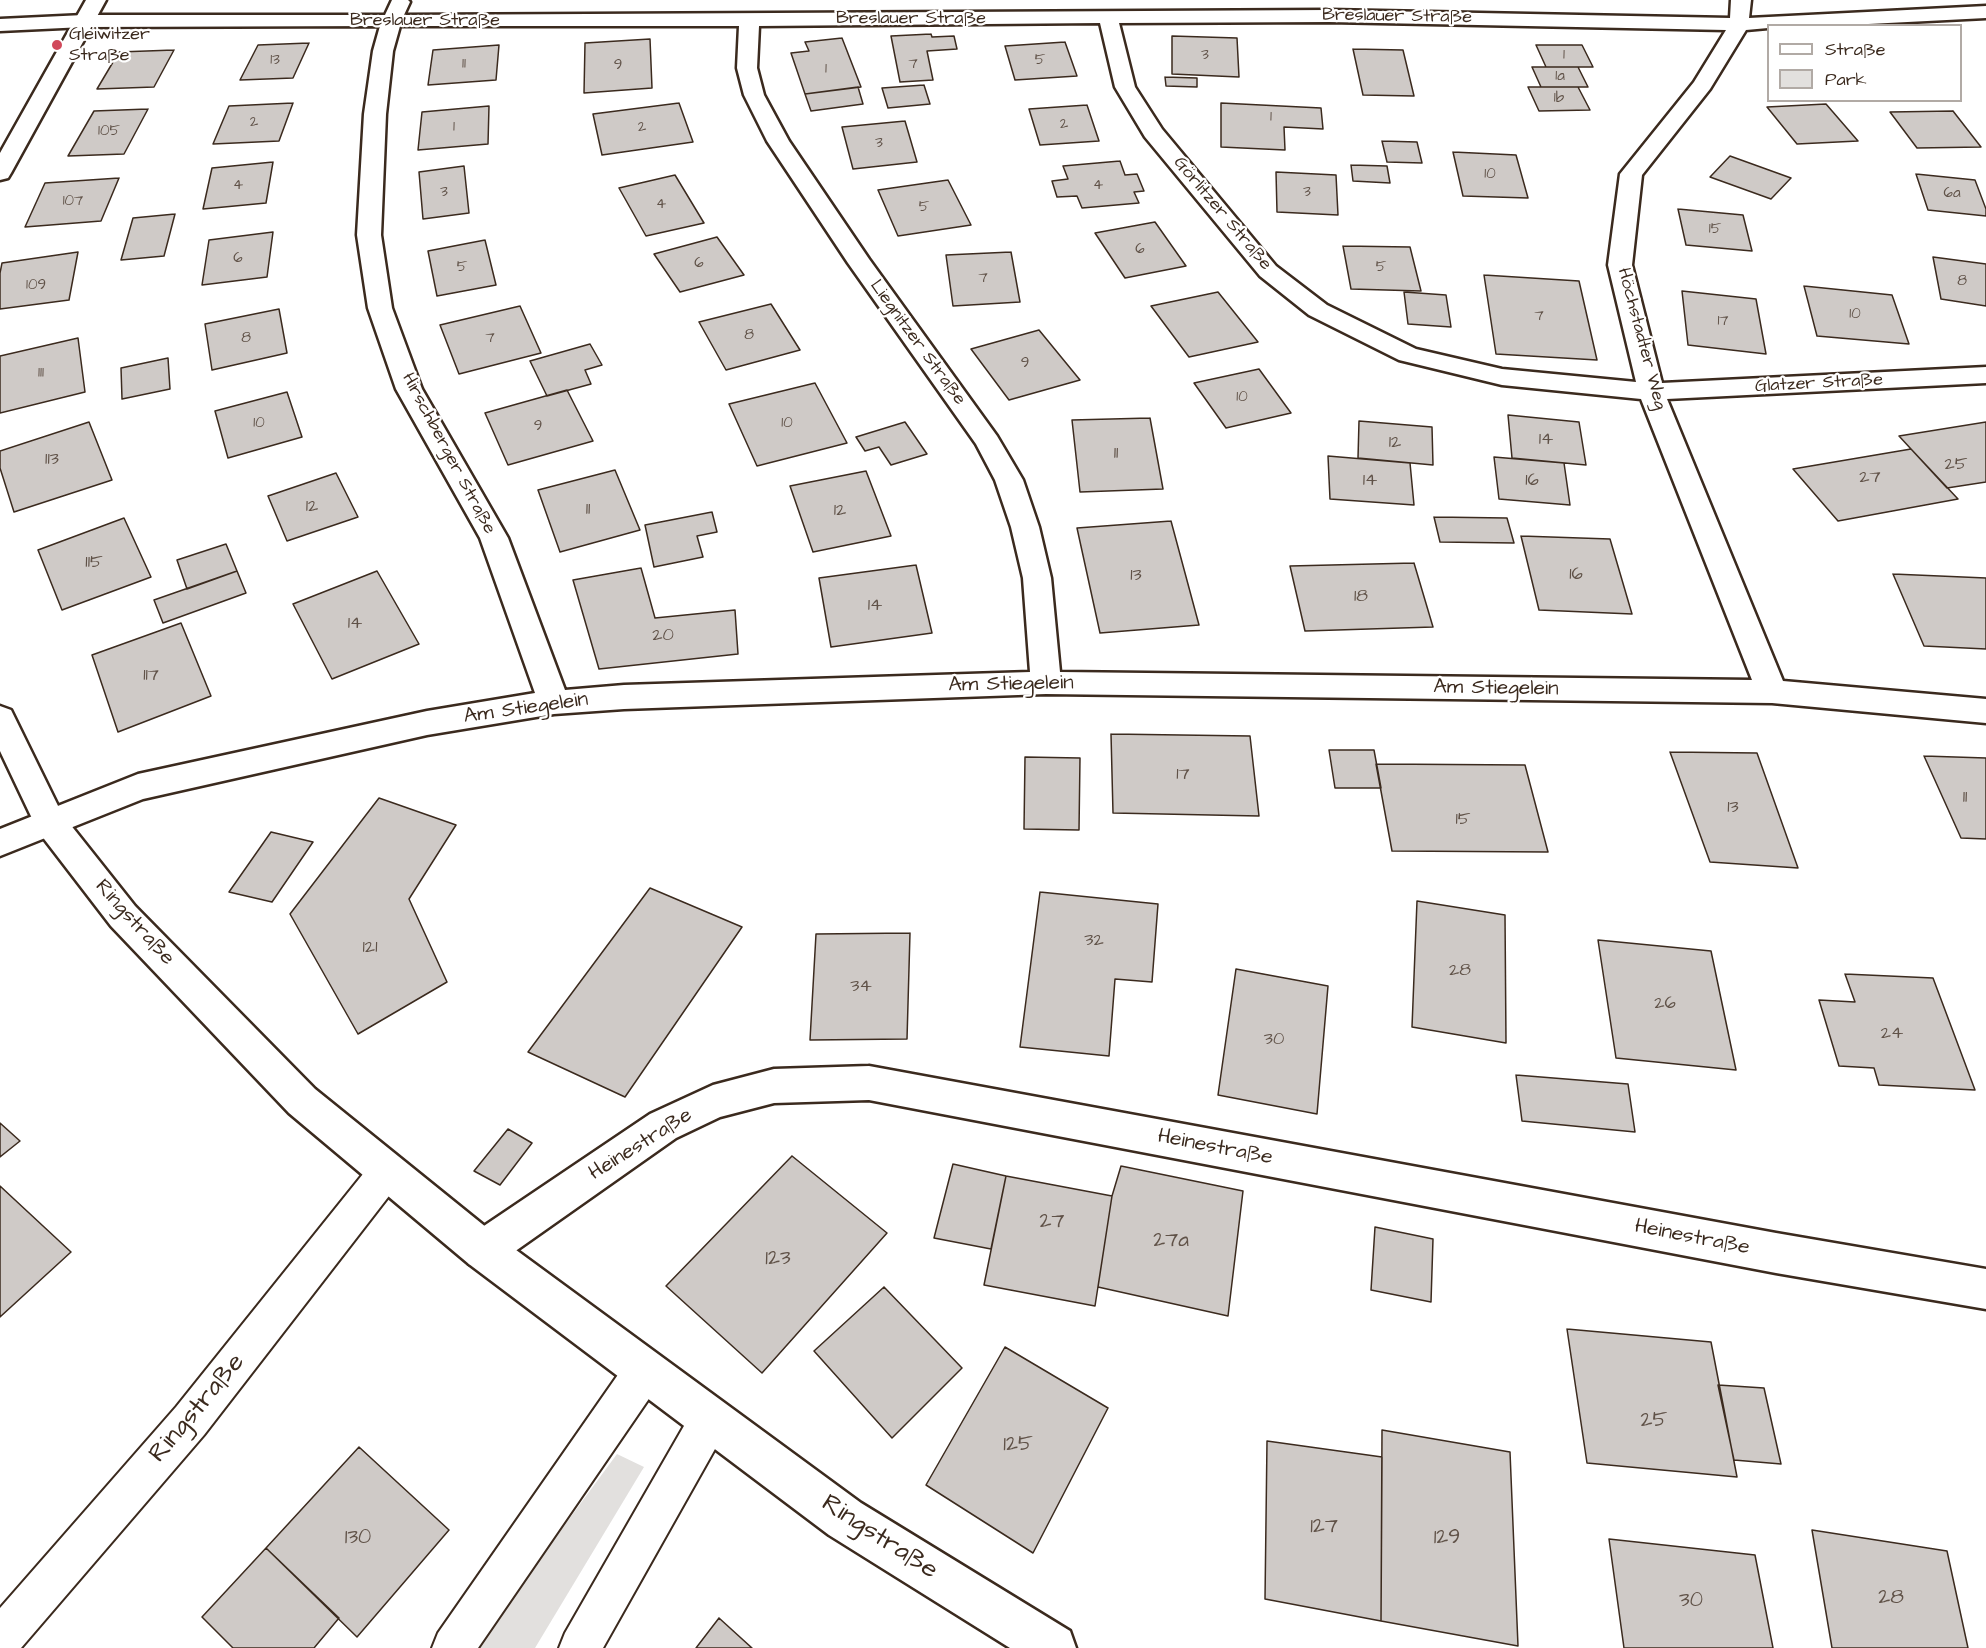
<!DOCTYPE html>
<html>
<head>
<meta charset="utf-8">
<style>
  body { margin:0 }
  #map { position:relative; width:1986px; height:1648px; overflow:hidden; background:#fff; font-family:"Architects Daughter",sans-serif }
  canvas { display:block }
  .legend { position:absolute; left:1767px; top:24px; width:195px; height:78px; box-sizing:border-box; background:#fff; border:2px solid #b1aaa5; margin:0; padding:8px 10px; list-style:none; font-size:18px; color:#3b2a1e }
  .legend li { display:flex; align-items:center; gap:12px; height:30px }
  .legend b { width:30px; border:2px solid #b1aaa5 }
</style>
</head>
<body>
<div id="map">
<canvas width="1986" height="1648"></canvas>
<ul class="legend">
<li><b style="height:8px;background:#fff"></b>Straße</li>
<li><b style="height:16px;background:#e2e0de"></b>Park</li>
</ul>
</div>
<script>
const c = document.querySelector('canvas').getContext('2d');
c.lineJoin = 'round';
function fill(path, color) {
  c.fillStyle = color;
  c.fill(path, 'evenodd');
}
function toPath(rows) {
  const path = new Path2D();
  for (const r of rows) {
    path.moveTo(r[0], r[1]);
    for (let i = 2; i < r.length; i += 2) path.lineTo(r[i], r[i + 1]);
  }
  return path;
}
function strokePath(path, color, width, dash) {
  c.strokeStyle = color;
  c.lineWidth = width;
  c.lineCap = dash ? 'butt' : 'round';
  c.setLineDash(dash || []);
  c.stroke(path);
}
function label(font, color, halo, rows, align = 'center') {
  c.font = font + ' "Architects Daughter",sans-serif';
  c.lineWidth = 4.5;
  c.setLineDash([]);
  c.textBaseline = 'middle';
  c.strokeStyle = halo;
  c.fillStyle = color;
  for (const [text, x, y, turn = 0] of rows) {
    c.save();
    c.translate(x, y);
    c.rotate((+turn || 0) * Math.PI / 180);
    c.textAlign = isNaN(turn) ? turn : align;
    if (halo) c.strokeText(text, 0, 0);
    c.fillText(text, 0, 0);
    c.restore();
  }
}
fill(toPath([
  [617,1454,644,1467,535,1648,474,1648]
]), '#e2e0de');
const building = toPath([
  [931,34,932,37,954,36,957,49,927,51,933,80,900,82,891,36,931,34],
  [1172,36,1237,38,1239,77,1172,74,1172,36],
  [842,38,861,87,805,94,791,53,809,51,805,42,842,38],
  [650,39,652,88,584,93,585,43,650,39],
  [1065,42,1077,76,1015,80,1005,46,1065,42],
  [309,43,293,78,240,80,258,45,309,43],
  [499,45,496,80,428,85,433,50,499,45],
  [1536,45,1582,45,1593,67,1546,67,1536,45],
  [1353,49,1403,50,1414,96,1363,95,1353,49],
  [174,50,154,87,97,89,119,52,174,50],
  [1532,67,1578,67,1588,87,1541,87,1532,67],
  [1165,77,1197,78,1197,87,1166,86,1165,77],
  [924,85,930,104,888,108,882,88,924,85],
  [858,87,863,104,811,111,805,94,858,87],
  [1528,87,1578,87,1590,110,1539,111,1528,87],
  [293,103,279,141,213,144,229,106,293,103],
  [679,103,693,142,602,155,593,114,679,103],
  [1221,103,1321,108,1323,129,1284,127,1285,150,1221,147,1221,103],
  [1826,104,1858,141,1797,144,1767,107,1826,104],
  [1087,105,1099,141,1040,145,1029,109,1087,105],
  [489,106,488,144,418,150,422,112,489,106],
  [148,109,124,154,68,156,94,111,148,109],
  [1953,111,1981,147,1917,148,1890,112,1953,111],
  [905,121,917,162,853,169,842,127,905,121],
  [1382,141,1417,142,1422,163,1387,162,1382,141],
  [1453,152,1516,155,1528,198,1463,196,1453,152],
  [1730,156,1791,178,1771,199,1710,177,1730,156],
  [1120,161,1125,175,1137,174,1144,191,1134,192,1139,203,1082,208,1077,196,1057,197,1052,181,1068,179,1063,166,1120,161],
  [273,162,266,203,203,209,212,168,273,162],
  [1351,165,1387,166,1390,183,1353,181,1351,165],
  [464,166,469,213,423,219,419,172,464,166],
  [1276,172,1336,175,1338,215,1277,212,1276,172],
  [1916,174,1975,180,1986,209,1986,216,1928,210,1916,174],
  [675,175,704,223,646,236,619,188,675,175],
  [119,178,101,221,25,227,45,183,119,178],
  [948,180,971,225,898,236,878,190,948,180],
  [1678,209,1743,215,1752,251,1686,245,1678,209],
  [175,214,164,256,121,260,133,218,175,214],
  [1155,222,1186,266,1125,278,1095,233,1155,222],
  [273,232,267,277,202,285,209,240,273,232],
  [717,237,744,275,680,292,654,254,717,237],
  [485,240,496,285,437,296,428,251,485,240],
  [1343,246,1410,247,1421,291,1351,289,1343,246],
  [78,252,69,300,0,309,0,273,2,263,78,252],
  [1011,252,1020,302,953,306,946,255,1011,252],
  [1933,257,1986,264,1986,306,1941,299,1933,257],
  [1484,275,1579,281,1597,360,1496,354,1484,275],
  [1804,286,1892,295,1909,344,1817,336,1804,286],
  [1682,291,1756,299,1766,354,1688,345,1682,291],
  [1218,292,1258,342,1189,357,1151,306,1218,292],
  [1404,292,1446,295,1451,327,1408,324,1404,292],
  [771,304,800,350,726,370,699,322,771,304],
  [520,306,541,353,459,374,440,325,520,306],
  [279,309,287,353,212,370,205,324,279,309],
  [1039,330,1080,380,1009,400,971,349,1039,330],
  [78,338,85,392,0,413,0,356,78,338],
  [590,344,602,365,585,370,591,384,547,396,530,361,590,344],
  [168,358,170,389,122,399,121,368,168,358],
  [1259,369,1291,413,1226,428,1194,383,1259,369],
  [815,383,847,443,757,466,729,404,815,383],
  [567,390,593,441,508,465,485,413,567,390],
  [287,392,302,437,228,458,215,411,287,392],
  [1508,415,1579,422,1586,465,1512,458,1508,415],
  [1150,418,1163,489,1080,492,1072,420,1150,418],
  [1359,421,1432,427,1433,465,1358,458,1359,421],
  [89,422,112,480,14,512,0,468,0,451,89,422],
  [905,422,927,454,891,465,879,447,865,451,856,437,905,422],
  [1986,422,1986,482,1947,488,1899,436,1986,422],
  [1911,449,1958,499,1838,521,1793,469,1911,449],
  [1328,456,1410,463,1414,505,1330,499,1328,456],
  [1494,457,1564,463,1570,505,1499,499,1494,457],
  [615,470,640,530,560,552,538,490,615,470],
  [866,471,891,536,813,552,790,486,866,471],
  [336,473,358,517,287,541,268,496,336,473],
  [712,512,717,532,697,536,703,557,654,567,645,525,712,512],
  [1434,517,1507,518,1514,543,1440,542,1434,517],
  [124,518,151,577,62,610,38,550,124,518],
  [1171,521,1199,625,1100,633,1077,528,1171,521],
  [1521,536,1610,539,1632,614,1539,610,1521,536],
  [226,544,237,571,187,589,177,560,226,544],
  [1414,563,1433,627,1305,631,1290,566,1414,563],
  [916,565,932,633,831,647,819,578,916,565],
  [641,568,655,618,735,610,738,654,599,669,573,580,641,568],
  [237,571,246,593,163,623,154,600,237,571],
  [377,571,419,644,332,679,293,604,377,571],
  [1893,574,1986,578,1986,649,1924,646,1893,574],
  [181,623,211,696,118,732,92,655,181,623],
  [1111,734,1250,736,1259,816,1113,813,1111,734],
  [1329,750,1374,750,1381,788,1335,788,1329,750],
  [1670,752,1757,753,1798,868,1710,862,1670,752],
  [1924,756,1986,758,1986,839,1961,838,1924,756],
  [1025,757,1080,758,1079,830,1024,829,1025,757],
  [1376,764,1525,765,1548,852,1392,851,1376,764],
  [379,798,456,825,409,899,447,982,358,1034,290,914,379,798],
  [271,832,313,842,272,902,229,892,271,832],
  [650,888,742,927,625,1097,528,1052,650,888],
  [1040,892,1158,904,1152,982,1115,979,1109,1056,1020,1047,1040,892],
  [1417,901,1505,915,1506,1043,1412,1027,1417,901],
  [910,933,907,1039,810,1040,816,934,910,933],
  [1598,940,1711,951,1736,1070,1616,1058,1598,940],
  [1236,969,1328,986,1317,1114,1218,1095,1236,969],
  [1845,974,1933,978,1975,1090,1879,1085,1874,1068,1839,1066,1819,1000,1855,1002,1845,974],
  [1516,1075,1628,1084,1635,1132,1522,1121,1516,1075],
  [0,1123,20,1141,0,1157,0,1123],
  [508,1129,532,1143,500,1185,474,1171,508,1129],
  [792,1156,887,1233,762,1373,666,1286,792,1156],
  [953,1164,1006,1176,991,1249,934,1238,953,1164],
  [1121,1166,1243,1191,1228,1316,1098,1287,1112,1196,1121,1166],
  [1006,1176,1112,1196,1095,1306,984,1285,1006,1176],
  [0,1186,71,1252,0,1317,0,1186],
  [1375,1227,1433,1239,1431,1302,1371,1290,1375,1227],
  [884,1287,962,1368,892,1438,814,1351,884,1287],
  [1567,1329,1711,1342,1737,1477,1587,1463,1567,1329],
  [1005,1347,1108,1408,1033,1553,926,1485,1005,1347],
  [1718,1385,1764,1388,1781,1464,1734,1460,1718,1385],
  [1382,1430,1510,1452,1518,1646,1381,1621,1382,1430],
  [1267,1441,1382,1457,1381,1621,1265,1599,1267,1441],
  [359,1447,449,1530,357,1637,266,1548,359,1447],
  [1812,1530,1947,1551,1968,1648,1832,1648,1812,1530],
  [1609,1539,1755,1555,1773,1648,1624,1648,1609,1539],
  [266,1548,339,1618,314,1648,233,1648,202,1617,266,1548],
  [719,1618,752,1648,696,1648,719,1618]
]);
fill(building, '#cfcac7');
strokePath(building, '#3b2a1e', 1.5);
const service = toPath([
  [387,1154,399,1159,405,1171,399,1183,204,1435,21,1648,0,1648,0,1608,176,1407,375,1159,387,1154],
  [645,1351,659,1356,664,1370,659,1384,478,1648,432,1648,438,1633,631,1356,645,1351],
  [710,1399,724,1405,730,1419,724,1433,603,1648,559,1648,565,1633,696,1405,710,1399]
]);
const minor = toPath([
  [392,0,408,0,410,2,404,15,1329,10,1730,18,1731,0,1751,0,1749,18,1986,6,1986,18,1829,26,1768,26,1768,28,1746,30,1710,89,1642,175,1632,265,1662,383,1986,367,1986,383,1667,399,1783,681,1986,699,1986,723,1772,703,1046,694,624,709,554,714,427,735,143,799,0,856,0,829,138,774,427,711,535,693,480,538,396,389,368,308,357,235,364,114,373,51,380,26,84,27,0,31,0,19,84,15,385,15,392,0],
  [1329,22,1726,30,1694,82,1620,174,1608,265,1636,382,1502,369,1416,349,1327,305,1276,266,1162,129,1135,87,1119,23,1329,22],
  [1100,23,1115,87,1145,137,1260,276,1309,315,1399,360,1502,385,1641,399,1752,680,1060,672,1051,578,1039,527,1023,480,997,436,869,259,789,141,764,95,757,68,759,26,1100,23],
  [400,26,739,26,737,68,744,95,767,141,848,263,976,444,995,480,1011,527,1023,578,1030,672,624,685,565,690,508,538,422,389,392,308,381,235,386,114,393,51,400,26],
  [869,1066,1776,1233,1986,1269,1986,1309,1776,1273,869,1100,774,1103,720,1117,676,1138,497,1264,483,1269,469,1264,463,1250,469,1236,650,1114,713,1085,774,1069,869,1066]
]);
const tertiary = toPath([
  [86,0,106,0,11,173,8,178,0,180,0,153,86,0],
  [0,706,11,710,62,814,135,906,315,1089,497,1236,861,1503,1070,1631,1076,1648,1010,1648,829,1535,469,1264,289,1113,111,926,38,831,0,751,0,706]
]);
strokePath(service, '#3b2a1e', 4);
strokePath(minor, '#3b2a1e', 5);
strokePath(tertiary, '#3b2a1e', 5);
fill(service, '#fff');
fill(minor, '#fff');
fill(tertiary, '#fff');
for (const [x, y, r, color] of [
  [57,45,6,"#d1495b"]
]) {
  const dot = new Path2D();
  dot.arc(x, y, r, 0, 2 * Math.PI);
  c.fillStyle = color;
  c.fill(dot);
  strokePath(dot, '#fff', 2);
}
label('15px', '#605248', null, [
  ["3",1205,56],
  ["1",1564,56],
  ["13",275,61],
  ["5",1040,61],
  ["11",464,65],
  ["7",913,65],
  ["9",618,66],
  ["1",826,70],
  ["1a",1560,77],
  ["1b",1559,99],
  ["1",1271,118],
  ["2",254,123],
  ["2",1064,125],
  ["1",454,128],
  ["2",642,128],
  ["105",109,132],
  ["3",879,144],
  ["10",1490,175],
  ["4",238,186],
  ["4",1098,186],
  ["3",444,193],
  ["3",1307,193],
  ["6a",1952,194],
  ["107",73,202],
  ["4",661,205],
  ["5",924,208],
  ["15",1715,230],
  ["6",1140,250],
  ["6",238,259],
  ["6",699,264],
  ["5",462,268],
  ["5",1381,268],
  ["7",983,279],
  ["8",1962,282],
  ["109",36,286],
  ["10",1855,315],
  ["7",1539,317],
  ["17",1723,322],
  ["8",749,336],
  ["8",246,339],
  ["7",490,339],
  ["9",1025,364],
  ["111",41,374],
  ["10",1242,398],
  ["10",259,424],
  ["10",787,424],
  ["9",538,427]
]);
label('18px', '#3b2a1e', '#fff', [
  ["Breslauer Straße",1397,17,1],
  ["Breslauer Straße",911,19],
  ["Breslauer Straße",425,21],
  ["Görlitzer Straße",1222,214,50],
  ["Höchstadter Weg",1641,339,75],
  ["Liegnitzer Straße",917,343,54],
  ["Glatzer Straße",1819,384,-3],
  ["Hirschberger Straße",448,454,62]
]);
label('18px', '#3b2a1e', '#fff', [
  ["Gleiwitzer",69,35],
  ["Straße",69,56]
], 'left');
label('18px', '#605248', null, [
  ["14",1546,440],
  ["12",1395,443],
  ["11",1116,454],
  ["113",52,460],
  ["25",1956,465],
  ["27",1870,478],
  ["14",1370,481],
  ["16",1532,481],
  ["12",312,507],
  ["11",588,510],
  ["12",840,511],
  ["115",94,563],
  ["16",1576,575],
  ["13",1136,576],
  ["18",1361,597],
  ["14",875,606],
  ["14",355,624],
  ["20",663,636],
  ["117",151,676],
  ["17",1183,775],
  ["11",1965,798],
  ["13",1733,808],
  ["15",1463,820],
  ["32",1094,941],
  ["121",370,948],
  ["28",1460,971],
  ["34",861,987],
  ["26",1665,1004],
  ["24",1892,1034],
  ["30",1274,1040]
]);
label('21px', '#3b2a1e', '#fff', [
  ["Am Stiegelein",1011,685,-1],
  ["Am Stiegelein",1496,689,1],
  ["Am Stiegelein",526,709,-8],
  ["Ringstraße",134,923,48],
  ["Heinestraße",641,1145,-32],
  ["Heinestraße",1215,1148,11],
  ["Heinestraße",1692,1238,11]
]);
label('21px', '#605248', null, [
  ["27",1052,1223],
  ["27a",1171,1242],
  ["123",778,1260],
  ["25",1654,1422],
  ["125",1018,1446],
  ["127",1324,1528],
  ["130",358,1539],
  ["129",1447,1539],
  ["28",1891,1599],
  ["30",1691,1602]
]);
label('26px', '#3b2a1e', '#fff', [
  ["Ringstraße",198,1409,-50],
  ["Ringstraße",879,1538,33]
]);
</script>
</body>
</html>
